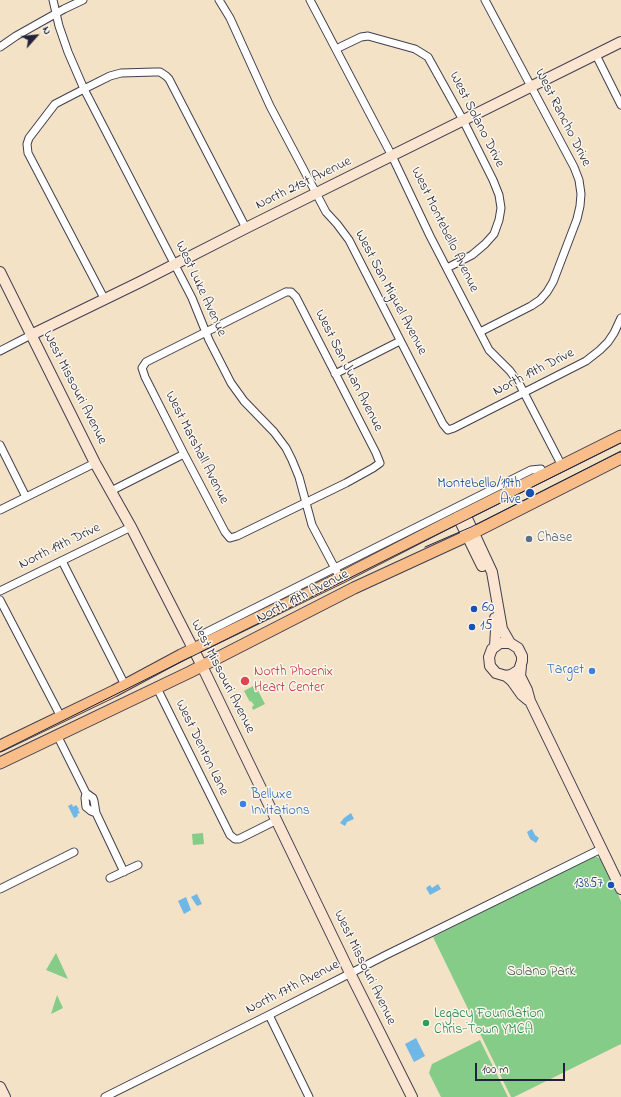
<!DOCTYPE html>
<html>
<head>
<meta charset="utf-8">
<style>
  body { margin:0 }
  #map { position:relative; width:621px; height:1097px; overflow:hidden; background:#f3e2c6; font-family:"Indie Flower",sans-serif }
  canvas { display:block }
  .north { position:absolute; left:16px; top:16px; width:40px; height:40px; -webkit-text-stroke:3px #fbf7ec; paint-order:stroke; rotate:63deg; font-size:11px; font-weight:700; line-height:16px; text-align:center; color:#22223b }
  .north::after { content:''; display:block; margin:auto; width:14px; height:18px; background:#22223b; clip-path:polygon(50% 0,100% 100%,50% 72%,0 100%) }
  .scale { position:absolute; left:475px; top:1063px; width:90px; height:18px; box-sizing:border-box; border:2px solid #22223b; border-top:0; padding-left:5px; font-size:12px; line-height:14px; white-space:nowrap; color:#22223b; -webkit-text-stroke:3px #fbf7ec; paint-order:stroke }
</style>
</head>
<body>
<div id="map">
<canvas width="621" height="1097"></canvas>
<div class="north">N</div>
<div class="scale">100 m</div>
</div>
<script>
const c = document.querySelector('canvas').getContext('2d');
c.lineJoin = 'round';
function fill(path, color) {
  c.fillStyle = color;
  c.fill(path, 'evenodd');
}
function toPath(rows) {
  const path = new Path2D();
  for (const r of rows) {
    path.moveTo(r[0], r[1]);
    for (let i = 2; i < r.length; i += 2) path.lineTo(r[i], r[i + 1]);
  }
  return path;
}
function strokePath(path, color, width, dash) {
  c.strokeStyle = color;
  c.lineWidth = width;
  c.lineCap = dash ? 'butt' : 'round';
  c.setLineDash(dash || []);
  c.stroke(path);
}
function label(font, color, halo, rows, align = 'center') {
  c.font = font + ' "Indie Flower",sans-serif';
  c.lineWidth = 3;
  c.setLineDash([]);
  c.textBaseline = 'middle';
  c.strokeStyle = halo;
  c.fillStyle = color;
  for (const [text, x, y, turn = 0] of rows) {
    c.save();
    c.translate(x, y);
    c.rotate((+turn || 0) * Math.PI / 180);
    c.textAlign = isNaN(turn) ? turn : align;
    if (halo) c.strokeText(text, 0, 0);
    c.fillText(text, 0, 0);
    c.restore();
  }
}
fill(toPath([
  [255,685,265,704,253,710,252,707,254,705,251,701,250,702,244,691],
  [203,833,204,844,193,845,192,834],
  [595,856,601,859,621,901,621,1044,514,1097,511,1097,433,937],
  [56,953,68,979,46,970],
  [57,995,63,1008,51,1014],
  [480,1040,508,1097,441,1097,429,1073,432,1064]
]), '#84cc88');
fill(toPath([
  [72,804,73,807,76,805,79,809,78,810,80,813,77,814,78,816,74,818,68,806],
  [351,813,354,819,347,822,345,826,340,823,344,818],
  [532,829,535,835,539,838,536,843,530,839,527,832],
  [438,884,441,889,430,895,426,888,430,885,432,888],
  [197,894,202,904,197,906,191,897],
  [186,897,191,910,184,914,178,901],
  [416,1038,425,1056,414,1062,405,1044]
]), '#6fb7e7');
const street = toPath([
  [53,0,59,26,68,52,84,89,192,298,209,340,231,383,244,401,274,432,286,448,292,460,299,477,312,525,340,578],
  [219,0,230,18,270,106,326,212,337,224,349,240,443,424,448,430,454,428,586,361,600,350,608,342,614,333,621,318],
  [310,0,392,156,430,236,489,350,510,371,520,385,562,466],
  [0,47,16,36,64,9,83,0],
  [336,49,361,37,368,36,415,49,428,57,463,120,493,180,499,195,501,208,499,220,494,234,485,244,472,255,447,268],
  [596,55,621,105],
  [286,292,291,292,296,297,376,453,380,463,373,468,346,483,237,536,230,538,225,532,184,454,145,377,142,368,146,362,286,292],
  [105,300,28,153,27,144,29,138,55,104,84,89,110,76,121,73,155,72,160,72,166,76,169,79,246,228],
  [480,332,531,306,540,300,547,292,553,282,577,219,580,206,581,194,579,180,574,167,485,0],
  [0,351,31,335],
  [335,374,400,341],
  [0,445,26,497],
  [111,491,184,454],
  [0,510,95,463],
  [62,561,125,685],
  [0,591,131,527],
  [0,600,61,717],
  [203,634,531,470,541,469,544,475],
  [157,688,230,835,235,839,239,839,277,820],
  [57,735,86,793,93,798,94,801,96,813,124,872],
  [86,793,85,798,86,807,91,811,96,813],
  [110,878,138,865],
  [0,889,74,852],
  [269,1015,309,1097],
  [105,1097,269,1015,386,955,601,849]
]);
const secondary = toPath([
  [0,272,95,463,131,527,202,666,350,973,412,1097],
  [31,335,140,282,246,228,621,42],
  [465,514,492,572,502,629,510,643],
  [458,517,482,566],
  [495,618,496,630,495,646],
  [521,666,520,676,527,690,530,701,621,889],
  [506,676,511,675,519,670,522,661,522,656,518,648,510,643,500,643,492,649,489,657,490,666,496,673,506,676,512,681,522,695,528,700],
  [0,1087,5,1097]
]);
const primary = toPath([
  [0,746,114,691,181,655,340,578,445,524,621,436],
  [0,763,190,672,354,588,467,536,621,458]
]);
strokePath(street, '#413f50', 9);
strokePath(secondary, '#413f50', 12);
strokePath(primary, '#413f50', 13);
strokePath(street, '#fff', 7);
strokePath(secondary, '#fce5d0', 10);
strokePath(primary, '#f8bd89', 11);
strokePath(toPath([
  [425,547,471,527,621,451],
  [0,752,621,443]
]), '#22223b', 1);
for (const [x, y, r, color] of [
  [530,493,5,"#1a4fb4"],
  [529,539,4,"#5c6f8a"],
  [474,609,4,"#1a4fb4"],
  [472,627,4,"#1a4fb4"],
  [592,671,4,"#3f7fe0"],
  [245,681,5,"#e0444e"],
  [243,804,4,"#3f7fe0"],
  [611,885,4,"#1a4fb4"],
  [426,1023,4,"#2e9e5b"]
]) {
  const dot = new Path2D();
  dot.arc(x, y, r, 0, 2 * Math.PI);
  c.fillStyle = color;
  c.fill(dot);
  strokePath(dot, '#fbf7ec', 1.5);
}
label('14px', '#22223b', '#fbf7ec', [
  ["West Rancho Drive",562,118,63],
  ["West Solano Drive",476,120,63],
  ["North 21st Avenue",304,184,-26],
  ["West Montebello Avenue",444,230,64],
  ["West Luke Avenue",200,289,65],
  ["West San Miguel Avenue",390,293,62],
  ["West San Juan Avenue",348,371,63],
  ["North 19th Drive",534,373,-27],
  ["West Missouri Avenue",74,388,63],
  ["West Marshall Avenue",196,448,63],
  ["North 19th Drive",60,547,-26],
  ["North 19th Avenue",303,597,-27],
  ["West Missouri Avenue",222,677,63],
  ["West Denton Lane",201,748,64],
  ["West Missouri Avenue",364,968,64],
  ["North 17th Avenue",293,988,-27]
]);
label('14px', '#164399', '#fbf7ec', [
  ["Montebello/19th",521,485],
  ["Ave",521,501],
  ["60",482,609,"left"],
  ["15",480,627,"left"],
  ["13857",603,885]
], 'right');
label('14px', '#4e5e75', '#fbf7ec', [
  ["Chase",537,539]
], 'left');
label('14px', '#366cbe', '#fbf7ec', [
  ["Target",584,671],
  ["Belluxe",251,796,"left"],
  ["Invitations",251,812,"left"]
], 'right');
label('14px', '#be3a42', '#fbf7ec', [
  ["North Phoenix",254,673],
  ["Heart Center",254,689]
], 'left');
label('14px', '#445e56', '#fbf7ec', [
  ["Solano Park",541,973]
]);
label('14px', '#27864d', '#fbf7ec', [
  ["Legacy Foundation",434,1015],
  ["Chris-Town YMCA",434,1031]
], 'left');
</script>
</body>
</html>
